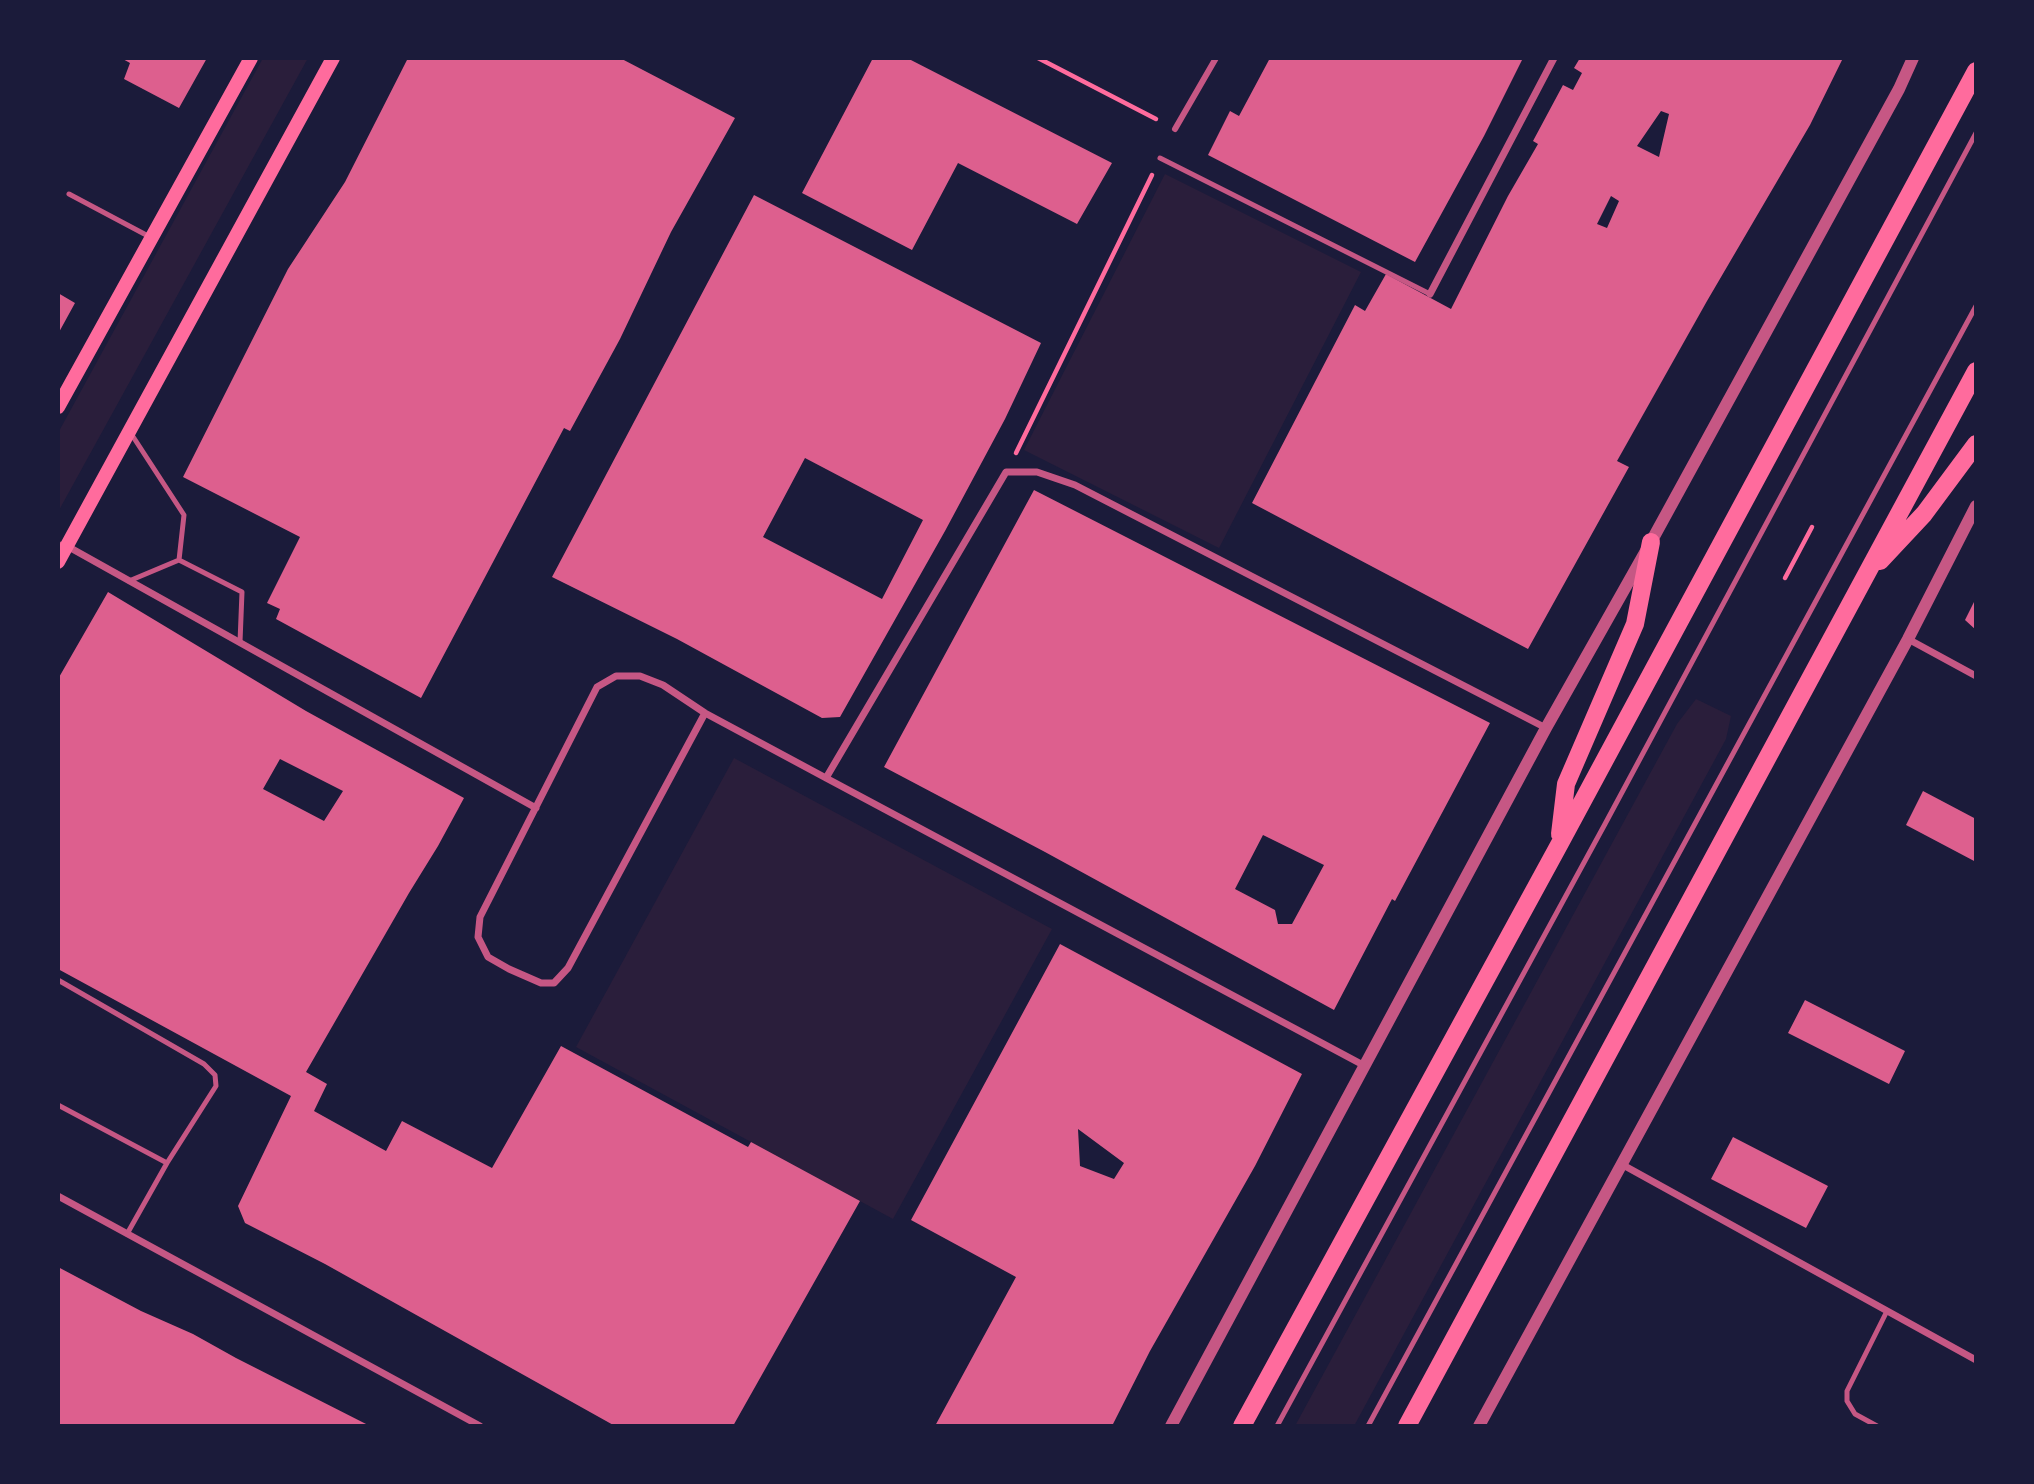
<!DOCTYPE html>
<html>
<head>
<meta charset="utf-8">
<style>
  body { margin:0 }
  #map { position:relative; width:2034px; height:1484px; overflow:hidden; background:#1b1b3a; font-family:Commissioner,sans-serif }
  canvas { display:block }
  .frame { position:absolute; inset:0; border:60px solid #1b1b3a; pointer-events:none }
</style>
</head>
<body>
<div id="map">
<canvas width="2034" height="1484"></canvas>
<div class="frame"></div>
</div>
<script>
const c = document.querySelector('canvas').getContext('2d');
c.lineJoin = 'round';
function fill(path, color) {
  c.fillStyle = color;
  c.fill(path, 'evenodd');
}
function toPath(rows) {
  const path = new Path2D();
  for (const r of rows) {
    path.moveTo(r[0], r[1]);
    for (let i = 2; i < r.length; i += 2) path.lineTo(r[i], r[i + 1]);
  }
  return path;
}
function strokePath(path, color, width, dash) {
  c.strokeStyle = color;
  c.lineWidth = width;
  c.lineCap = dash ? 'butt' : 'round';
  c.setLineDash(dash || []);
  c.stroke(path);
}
fill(toPath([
  [263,58,308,58,58,512,58,433],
  [1165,174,1361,272,1219,548,1024,450],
  [1696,699,1731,716,1726,739,1354,1426,1295,1426,1677,724],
  [734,758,1052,929,893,1219,576,1047]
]), '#2a1e3b');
fill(toPath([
  [121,58,207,58,179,108,124,79,130,63],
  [408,58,620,58,735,118,671,232,620,339,570,431,564,428,421,698,276,619,280,609,267,603,300,537,183,477,288,269,345,182],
  [873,58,907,58,1112,163,1077,224,958,163,912,250,802,193],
  [1270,58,1523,58,1484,136,1415,262,1208,155,1230,111,1239,116],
  [1580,58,1843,58,1810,125,1707,301,1617,461,1629,467,1528,649,1252,503,1355,305,1365,311,1386,274,1451,309,1508,196,1538,144,1533,141,1563,85,1573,90,1582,73,1574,68],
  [1661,111,1669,114,1659,157,1637,146],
  [1611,196,1619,201,1607,228,1597,224],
  [754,195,1041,343,1005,419,945,531,840,717,822,718,677,639,552,577],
  [805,458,923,520,882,599,763,537],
  [58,293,75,303,58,334],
  [1034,490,1490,723,1395,901,1392,899,1334,1010,1045,852,884,767],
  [1263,835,1324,865,1292,924,1278,924,1275,910,1235,889],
  [108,592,306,711,464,798,438,846,409,893,306,1072,327,1084,314,1111,386,1151,402,1121,492,1168,561,1046,748,1147,751,1142,860,1201,733,1426,615,1426,325,1264,245,1223,238,1206,291,1096,58,969,58,679],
  [280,759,343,791,324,821,263,789],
  [1976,598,1976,630,1965,620],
  [1923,791,1976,819,1976,862,1906,825],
  [1060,944,1302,1074,1255,1166,1150,1351,1112,1426,935,1426,1016,1277,911,1220],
  [1078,1129,1124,1163,1114,1179,1080,1166],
  [1805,1000,1905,1051,1889,1084,1788,1033],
  [1733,1137,1828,1186,1806,1228,1711,1179],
  [58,1267,141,1311,193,1334,236,1358,370,1426,58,1426]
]), '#dd5f8e');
strokePath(toPath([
  [1038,58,1156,119],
  [1016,453,1152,175],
  [1785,578,1812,527]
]), '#ff6b9d', 4.5);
strokePath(toPath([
  [1160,158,1430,294],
  [69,194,150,237],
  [130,432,184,515,179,560],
  [129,581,179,560,242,592,240,642],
  [58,980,204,1064,215,1075,216,1086,167,1163,127,1234],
  [58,1105,167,1163],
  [1277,1426,1605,824,1976,133],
  [1368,1426,1976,306],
  [1877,1426,1855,1414,1847,1401,1847,1391,1887,1311]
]), '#c65784', 5);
strokePath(toPath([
  [1175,129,1216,58]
]), '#c65784', 6);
strokePath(toPath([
  [1430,294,1554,58],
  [58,545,67,546,536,808],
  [1908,639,1976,676],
  [705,713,568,968,554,983,541,983,509,969,488,957,478,937,480,917,597,687,616,676,640,676,663,685,705,713,826,778,1365,1066],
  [826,778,1006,472,1037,472,1075,485,1546,728],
  [1623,1165,1976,1360],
  [58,1196,480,1426]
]), '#c65784', 7);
strokePath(toPath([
  [1171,1426,1546,728,1651,542,1899,89,1913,58],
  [1479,1426,1908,639,1976,506]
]), '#c65784', 12);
strokePath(toPath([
  [58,407,251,58],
  [58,562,333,58]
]), '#ff6b9d', 14);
strokePath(toPath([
  [1880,561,1924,514,1976,444],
  [1560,834,1566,784,1635,624,1651,542],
  [1242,1426,1559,845,1976,71],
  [1407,1426,1976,371]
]), '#ff6b9d', 18);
</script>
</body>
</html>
